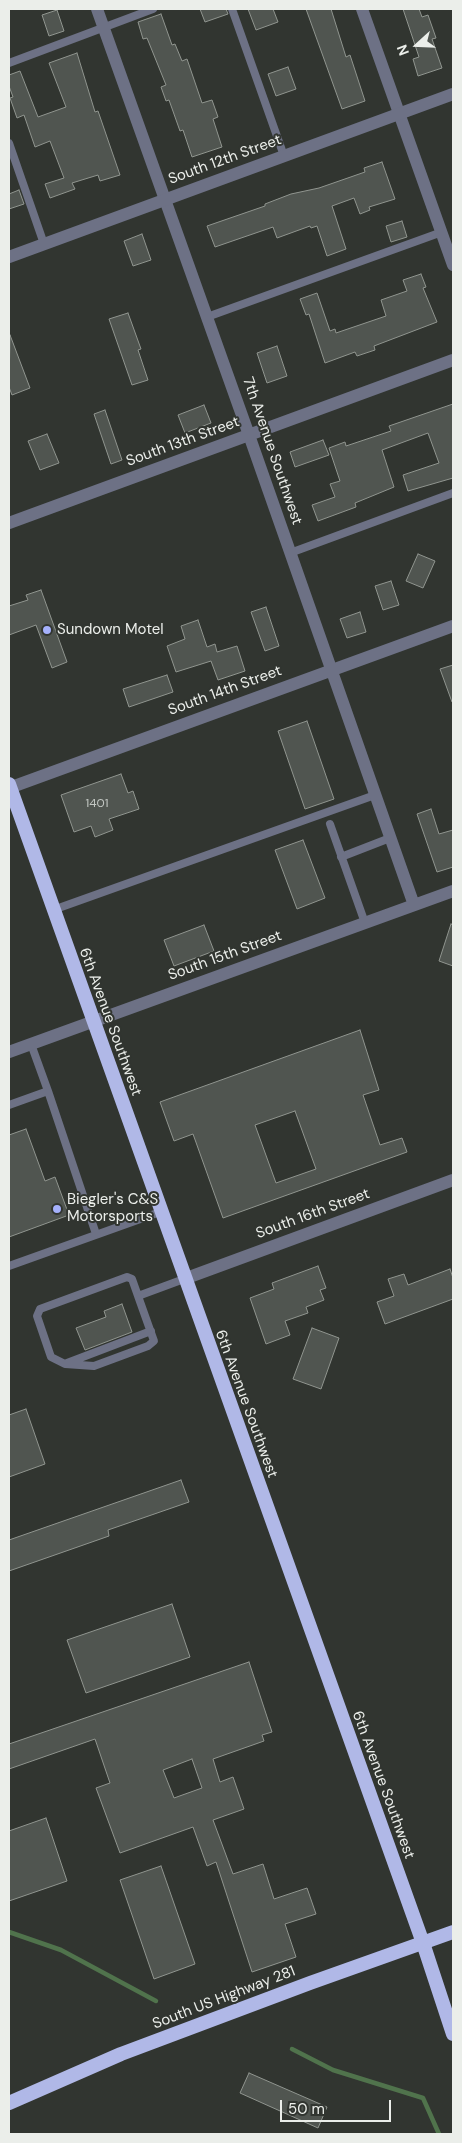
<!DOCTYPE html>
<html>
<head>
<meta charset="utf-8">
<style>
  body { margin:0 }
  #map { position:relative; width:462px; height:2143px; overflow:hidden; background:#313530; font-family:"DM Sans",sans-serif }
  canvas { display:block }
  .frame { position:absolute; inset:0; border:10px solid #ebeeea; pointer-events:none }
  .north { position:absolute; left:392px; top:20px; width:50px; height:50px; -webkit-text-stroke:4px #313530; paint-order:stroke; rotate:250deg; font-size:14px; font-weight:700; line-height:20px; text-align:center; color:#ebeeea }
  .north::after { content:''; display:block; margin:auto; width:18px; height:22px; background:#ebeeea; clip-path:polygon(50% 0,100% 100%,50% 72%,0 100%) }
  .scale { position:absolute; left:280px; top:2100px; width:111px; height:22px; box-sizing:border-box; border:2px solid #ebeeea; border-top:0; padding-left:6px; font-size:15px; line-height:18px; white-space:nowrap; color:#ebeeea; -webkit-text-stroke:4px #313530; paint-order:stroke }
</style>
</head>
<body>
<div id="map">
<canvas width="462" height="2143"></canvas>
<div class="frame"></div>
<div class="north">N</div>
<div class="scale">50 m</div>
</div>
<script>
const c = document.querySelector('canvas').getContext('2d');
c.lineJoin = 'round';
function toPath(rows) {
  const path = new Path2D();
  for (const r of rows) {
    path.moveTo(r[0], r[1]);
    for (let i = 2; i < r.length; i += 2) path.lineTo(r[i], r[i + 1]);
  }
  return path;
}
function strokePath(path, color, width, dash) {
  c.strokeStyle = color;
  c.lineWidth = width;
  c.lineCap = dash ? 'butt' : 'round';
  c.setLineDash(dash || []);
  c.stroke(path);
}
function fill(path, color) {
  c.fillStyle = color;
  c.fill(path, 'evenodd');
}
function label(font, color, halo, rows, align = 'center') {
  c.font = font + ' "DM Sans",sans-serif';
  c.lineWidth = 4;
  c.setLineDash([]);
  c.textBaseline = 'middle';
  c.strokeStyle = halo;
  c.fillStyle = color;
  for (const [text, x, y, turn = 0] of rows) {
    c.save();
    c.translate(x, y);
    c.rotate((+turn || 0) * Math.PI / 180);
    c.textAlign = isNaN(turn) ? turn : align;
    if (halo) c.strokeText(text, 0, 0);
    c.fillText(text, 0, 0);
    c.restore();
  }
}
strokePath(toPath([
  [9,1932,61,1950,156,2001],
  [292,2049,333,2070,423,2098,439,2134]
]), '#50734c', 4.5);
const building = toPath([
  [200,9,226,9,228,14,205,22,200,9],
  [248,9,273,9,278,22,256,30,248,9],
  [306,9,331,9,346,57,350,55,365,101,342,109,306,9],
  [403,9,419,9,422,17,428,15,436,38,432,39,442,68,418,76,413,59,419,57,403,9],
  [57,10,64,31,49,36,42,15,57,10],
  [161,14,172,45,175,44,182,61,187,59,202,103,212,100,218,117,213,119,222,147,192,157,183,130,180,131,169,100,166,101,161,87,166,85,147,38,143,39,138,22,161,14],
  [77,53,95,112,98,111,120,175,100,181,98,175,72,183,75,189,50,198,45,184,64,178,50,141,35,147,24,115,17,118,10,98,13,97,9,86,9,75,20,71,38,117,66,107,49,63,77,53],
  [288,67,296,89,276,96,268,74,288,67],
  [382,162,395,199,369,207,370,210,360,214,354,198,332,206,346,249,327,256,317,226,311,228,310,226,277,238,273,227,215,247,207,226,265,206,265,204,291,194,319,188,365,172,364,168,382,162],
  [19,190,24,204,9,209,9,194,19,190],
  [402,221,407,237,391,242,386,226,402,221],
  [142,234,151,260,133,266,124,241,142,234],
  [421,274,426,287,423,288,437,322,374,346,375,350,357,356,355,352,325,363,309,314,306,315,300,299,317,293,330,331,335,329,336,333,386,316,381,300,407,291,403,280,421,274],
  [128,313,141,349,138,350,148,380,132,385,109,319,128,313],
  [10,335,30,388,12,395,9,387,10,335],
  [277,346,287,376,267,383,257,353,277,346],
  [453,404,453,478,408,491,403,475,439,463,428,433,382,450,394,487,355,503,356,507,318,521,312,505,335,497,330,484,340,481,329,448,345,442,346,446,391,431,389,426,453,404],
  [204,405,211,423,185,433,178,415,204,405],
  [105,410,122,460,111,464,94,414,105,410],
  [47,434,59,463,40,470,28,441,47,434],
  [323,440,329,455,295,467,290,452,323,440],
  [418,554,435,561,423,588,406,581,418,554],
  [391,581,399,605,383,610,375,586,391,581],
  [41,590,67,662,52,668,36,625,9,635,9,606,28,600,26,595,41,590],
  [266,607,279,646,265,651,251,612,266,607],
  [360,612,366,632,347,638,340,619,360,612],
  [198,620,207,647,215,644,217,652,237,646,245,671,218,680,211,661,176,672,167,646,185,639,181,626,198,620],
  [453,665,453,702,452,702,440,669,453,665],
  [167,675,173,692,129,707,123,689,167,675],
  [307,721,334,799,305,809,278,731,307,721],
  [121,774,128,793,133,791,139,809,109,819,113,830,95,837,91,826,74,832,61,795,121,774],
  [431,809,439,834,453,830,453,867,437,872,417,814,431,809],
  [303,840,325,898,297,909,275,850,303,840],
  [451,924,453,925,453,966,439,961,451,924],
  [204,925,214,951,174,966,164,940,204,925],
  [360,1030,379,1090,363,1095,380,1145,402,1138,407,1152,223,1218,193,1134,174,1141,160,1102,360,1030],
  [295,1111,316,1169,276,1183,255,1125,295,1111],
  [26,1129,45,1181,55,1177,69,1215,9,1237,9,1135,26,1129],
  [318,1266,326,1288,320,1290,324,1300,306,1307,308,1313,285,1321,290,1335,266,1344,250,1298,274,1289,272,1283,318,1266],
  [450,1269,453,1278,453,1299,385,1324,377,1302,394,1296,388,1279,404,1274,408,1285,450,1269],
  [122,1304,132,1332,85,1350,76,1328,106,1317,104,1311,122,1304],
  [312,1328,339,1338,321,1389,293,1379,312,1328],
  [26,1409,45,1464,9,1477,9,1415,26,1409],
  [181,1480,189,1502,108,1530,109,1536,9,1571,9,1540,181,1480],
  [172,1604,190,1657,86,1693,67,1640,172,1604],
  [249,1662,272,1732,262,1735,264,1741,213,1759,220,1782,233,1777,244,1809,213,1820,233,1874,263,1864,274,1899,307,1888,316,1914,285,1924,296,1957,252,1972,216,1862,207,1866,193,1827,120,1853,96,1788,110,1783,95,1739,9,1769,9,1744,249,1662],
  [192,1759,202,1788,174,1798,163,1770,192,1759],
  [46,1818,67,1881,9,1901,9,1831,46,1818],
  [161,1866,195,1964,154,1979,120,1880,161,1866],
  [249,2073,327,2107,318,2128,240,2093,249,2073]
]);
fill(building, '#505550');
strokePath(building, '#90958f', 1);
strokePath(toPath([
  [232,9,284,156],
  [9,63,153,9],
  [9,143,44,244],
  [207,317,442,232],
  [290,553,453,493],
  [330,824,365,923],
  [341,857,390,838],
  [53,910,375,795],
  [31,1044,48,1091],
  [9,1105,48,1091,96,1234],
  [9,1266,160,1212],
  [138,1296,154,1341,148,1346,94,1366,65,1364,51,1357,37,1316,40,1309,127,1277,132,1279,138,1296,184,1279],
  [67,1363,151,1331]
]), '#6d7185', 8);
strokePath(toPath([
  [97,9,249,435,414,905],
  [362,9,453,265],
  [9,523,453,360],
  [9,788,453,626],
  [9,1052,453,891]
]), '#6d7185', 12);
strokePath(toPath([
  [9,257,453,94],
  [184,1279,453,1180]
]), '#6d7185', 12);
strokePath(toPath([
  [9,784,423,1943,453,2034],
  [9,2103,121,2054,310,1983,453,1932]
]), '#b0b8e7', 14);
for (const [x, y, r, color] of [
  [47,630,5,"#a5b1fc"],
  [57,1209,5,"#a5b1fc"]
]) {
  const dot = new Path2D();
  dot.arc(x, y, r, 0, 2 * Math.PI);
  c.fillStyle = color;
  c.fill(dot);
  strokePath(dot, '#313530', 2);
}
label('12px', '#c4c8c4', null, [
  ["1401",97,804]
]);
label('15px', '#ebeeea', '#313530', [
  ["South 12th Street",225,160,-20],
  ["South 13th Street",183,442,-20],
  ["7th Avenue Southwest",272,451,71],
  ["South 14th Street",225,691,-20],
  ["South 15th Street",225,956,-20],
  ["6th Avenue Southwest",110,1022,70],
  ["South 16th Street",313,1214,-20],
  ["6th Avenue Southwest",246,1404,70],
  ["6th Avenue Southwest",383,1785,70],
  ["South US Highway 281",224,1998,-21]
]);
label('15px', '#ebeeea', '#313530', [
  ["Sundown Motel",57,630],
  ["Biegler's C&S",67,1200],
  ["Motorsports",67,1217]
], 'left');
</script>
</body>
</html>
